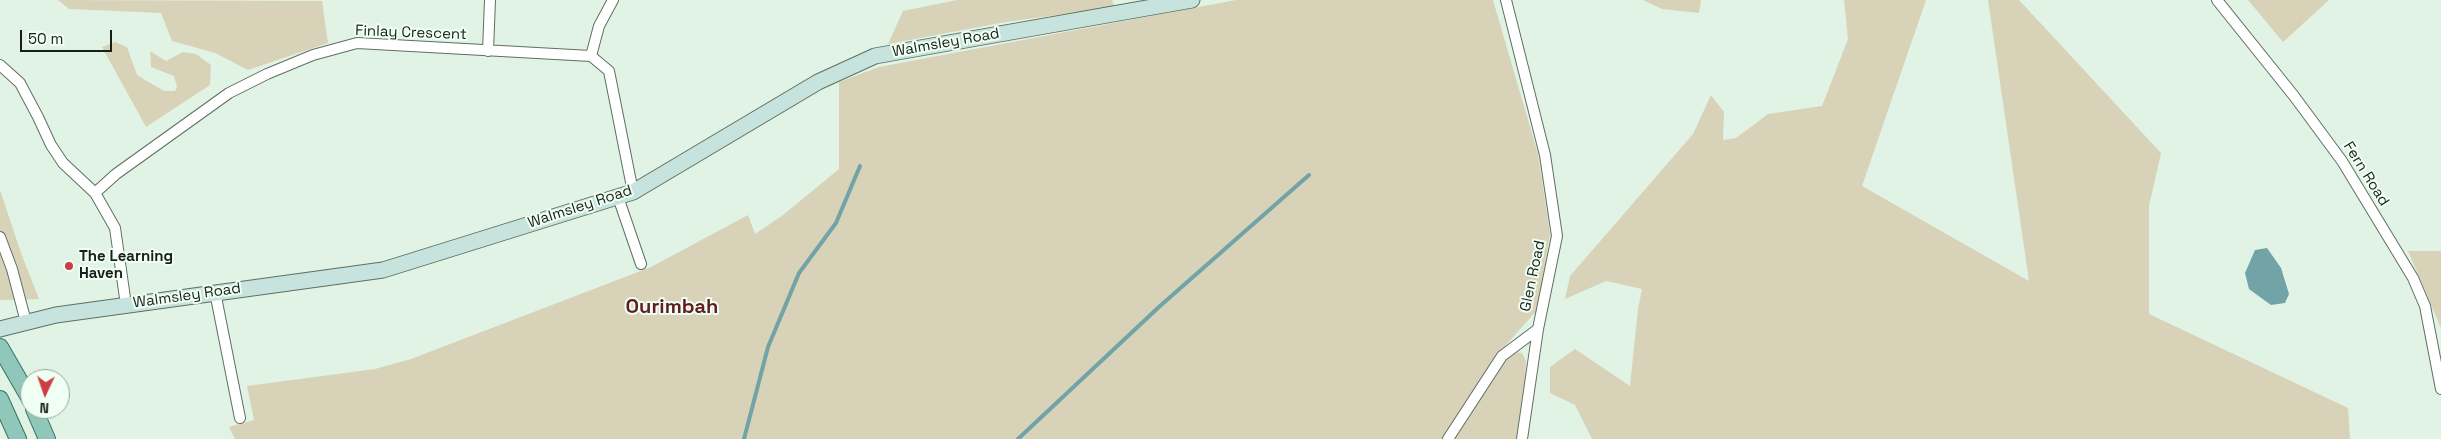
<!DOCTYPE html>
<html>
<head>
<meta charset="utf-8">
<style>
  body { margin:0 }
  #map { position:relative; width:2441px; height:439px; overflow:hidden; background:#e1f3e4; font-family:"Space Grotesk",sans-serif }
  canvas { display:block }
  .north { position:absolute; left:20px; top:369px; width:50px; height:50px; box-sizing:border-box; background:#f0fff3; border:1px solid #9aa59c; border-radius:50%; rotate:183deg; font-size:14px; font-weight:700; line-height:20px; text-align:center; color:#181e19 }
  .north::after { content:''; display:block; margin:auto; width:18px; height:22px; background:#cd3d45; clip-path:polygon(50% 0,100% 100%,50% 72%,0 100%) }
  .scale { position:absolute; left:20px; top:30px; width:92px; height:22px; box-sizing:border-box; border:2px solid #181e19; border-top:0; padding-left:6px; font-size:15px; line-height:18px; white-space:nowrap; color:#181e19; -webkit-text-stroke:4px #f0fff3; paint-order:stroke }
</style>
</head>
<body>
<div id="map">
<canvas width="2441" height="439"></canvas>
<div class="north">N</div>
<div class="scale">50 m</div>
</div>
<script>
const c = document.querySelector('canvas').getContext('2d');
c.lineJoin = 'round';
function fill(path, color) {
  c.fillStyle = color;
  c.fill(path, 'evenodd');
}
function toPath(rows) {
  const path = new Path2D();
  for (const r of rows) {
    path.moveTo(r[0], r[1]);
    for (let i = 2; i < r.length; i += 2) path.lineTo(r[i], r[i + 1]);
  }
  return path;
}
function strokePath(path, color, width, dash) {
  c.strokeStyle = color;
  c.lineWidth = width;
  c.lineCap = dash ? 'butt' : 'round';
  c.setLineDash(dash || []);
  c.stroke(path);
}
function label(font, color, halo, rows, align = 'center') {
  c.font = font + ' "Space Grotesk",sans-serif';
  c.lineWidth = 4;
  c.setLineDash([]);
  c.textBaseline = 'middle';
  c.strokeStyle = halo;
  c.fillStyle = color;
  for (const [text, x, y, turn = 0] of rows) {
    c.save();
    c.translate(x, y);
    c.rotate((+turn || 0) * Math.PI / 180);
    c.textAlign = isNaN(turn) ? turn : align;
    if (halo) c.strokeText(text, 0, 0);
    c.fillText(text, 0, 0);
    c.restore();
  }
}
fill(toPath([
  [58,0,322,1,328,43,248,70,215,53,172,41,161,13,69,9],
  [957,0,1112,0,1115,7,1006,22,888,44,903,11],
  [1236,0,1493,0,1538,154,1550,234,1538,309,1498,354,1442,439,235,439,229,427,254,420,247,386,375,369,411,359,651,267,748,215,755,234,783,215,839,169,839,82,879,67],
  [1643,0,1701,0,1699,13,1662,9],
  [1844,0,1926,0,1862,186,2029,281,1988,0,2019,0,2161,153,2149,206,2149,314,2348,408,2350,439,1592,439,1575,405,1550,393,1550,367,1575,349,1630,386,1638,309,1642,289,1606,281,1565,299,1570,276,1693,134,1711,95,1724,112,1723,140,1736,138,1768,114,1822,106,1848,39],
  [2248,0,2329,0,2283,42],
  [115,42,127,47,137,75,164,91,175,91,177,87,174,76,151,67,150,51,166,61,183,52,196,54,211,65,210,85,146,127,102,47],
  [0,190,21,253,39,299,0,300],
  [2408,251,2441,251,2441,328],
  [1513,352,1522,353,1526,361,1525,384,1516,439,1453,439,1507,358]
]), '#d8d3b8');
fill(toPath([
  [2267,248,2281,268,2289,294,2285,303,2271,305,2249,289,2245,273,2255,250]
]), '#71a3a7');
strokePath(toPath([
  [744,439,768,347,799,273,836,223,860,166],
  [1018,439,1160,306,1309,175]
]), '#71a3a7', 4);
const street = toPath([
  [2217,0,2294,96,2342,161,2413,278,2425,306,2441,389],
  [488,51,490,0],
  [591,56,599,26,613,0],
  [0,65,20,83,38,117,51,145,63,163,95,193,115,228,126,305],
  [95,193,116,174,229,93,267,74,313,55,357,43,591,56,609,71,633,192],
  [618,197,641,264],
  [0,237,12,269,26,322],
  [215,292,240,418],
  [1448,439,1502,356,1538,329,1557,236,1545,155,1506,0],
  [1522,439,1538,329]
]);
const secondary = toPath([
  [0,329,56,315,383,270,633,192,818,82,875,56,1192,0]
]);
const primary = toPath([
  [0,347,30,399],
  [0,399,18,439],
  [34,409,47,439]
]);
strokePath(street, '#5f6f62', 12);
strokePath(secondary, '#5f6f62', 17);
strokePath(primary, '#357364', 18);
strokePath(street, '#fff', 10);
strokePath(secondary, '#c7e3dd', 15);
strokePath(primary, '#8fc7bb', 16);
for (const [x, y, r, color] of [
  [69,266,5,"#cd3d45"]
]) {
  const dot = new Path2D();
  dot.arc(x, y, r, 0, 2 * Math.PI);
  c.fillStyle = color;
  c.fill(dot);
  strokePath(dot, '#f0fff3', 2);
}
label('15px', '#181e19', '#f0fff3', [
  ["Finlay Crescent",411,33,2],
  ["Walmsley Road",946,43,-10],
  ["Fern Road",2366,174,58],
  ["Walmsley Road",580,207,-18],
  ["Glen Road",1533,276,-78],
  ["Walmsley Road",187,296,-8]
]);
label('bold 15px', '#181e19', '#f0fff3', [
  ["The Learning",79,257],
  ["Haven",79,274]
], 'left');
label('bold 20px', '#621d20', '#f0fff3', [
  ["Ourimbah",672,308]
]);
</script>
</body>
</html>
